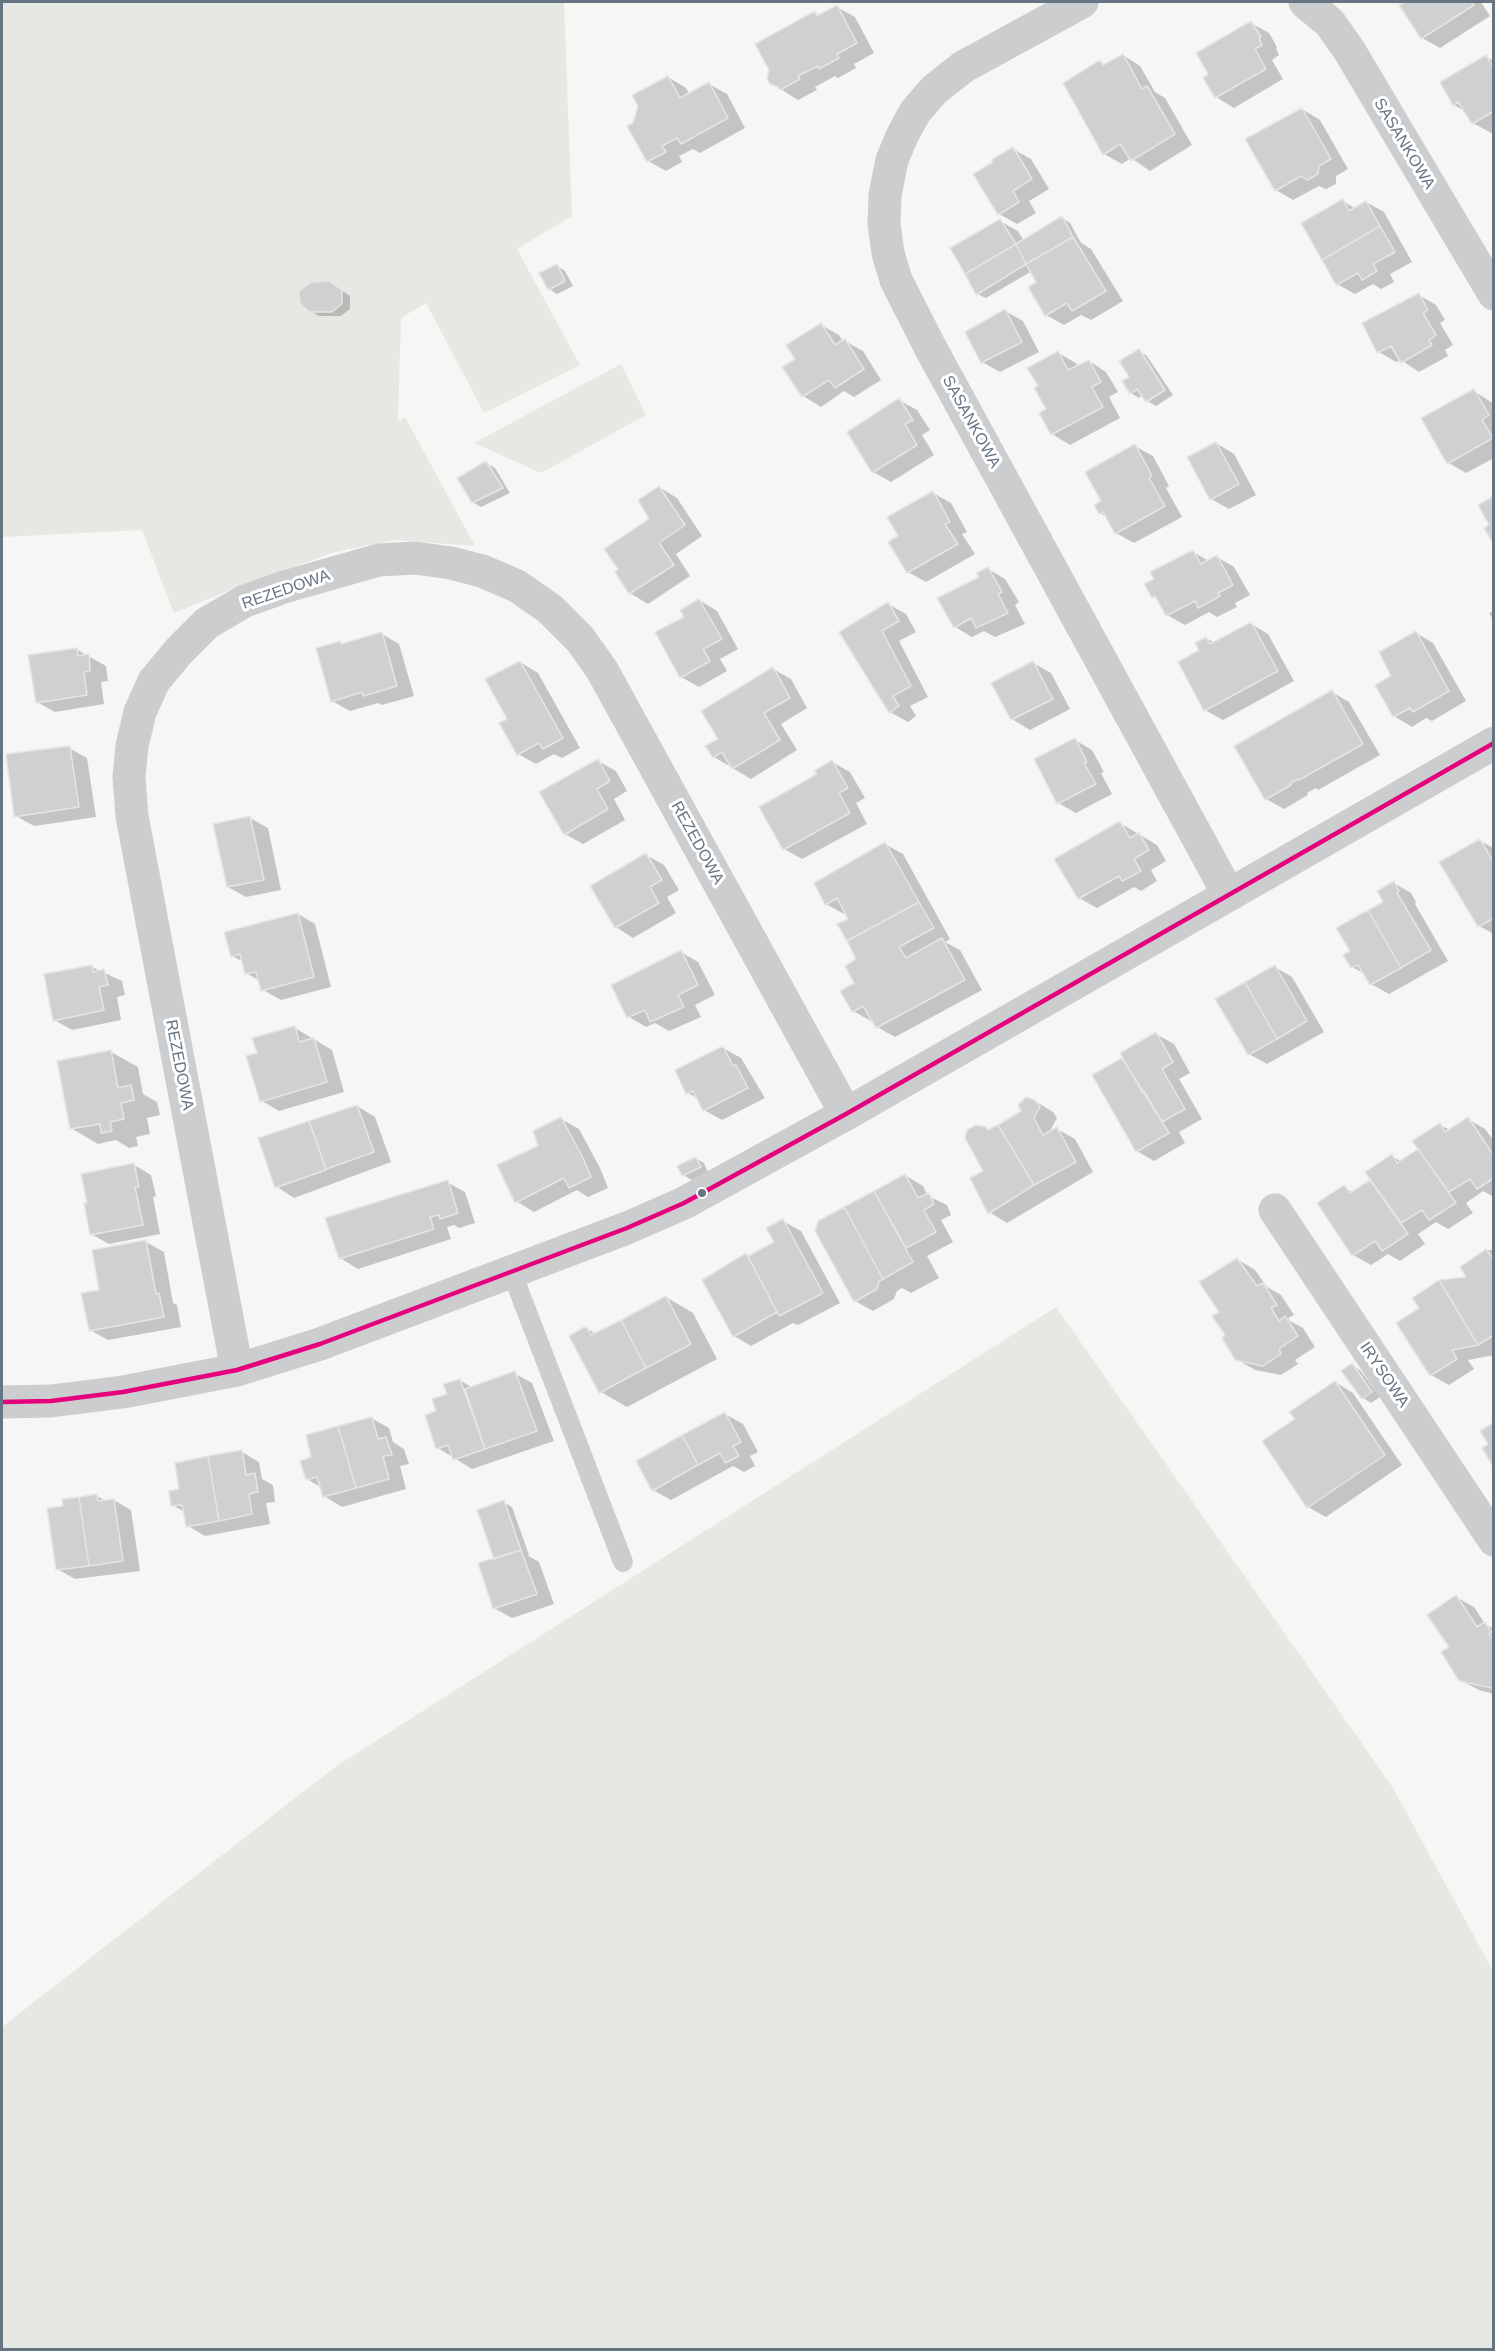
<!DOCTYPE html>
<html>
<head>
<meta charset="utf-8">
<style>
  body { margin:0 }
  #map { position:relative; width:1495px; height:2351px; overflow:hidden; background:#f6f6f5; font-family:Helvetica,sans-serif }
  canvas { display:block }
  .frame { position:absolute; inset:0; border:3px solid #667584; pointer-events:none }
</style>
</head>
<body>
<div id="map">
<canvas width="1495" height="2351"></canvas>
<div class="frame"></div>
</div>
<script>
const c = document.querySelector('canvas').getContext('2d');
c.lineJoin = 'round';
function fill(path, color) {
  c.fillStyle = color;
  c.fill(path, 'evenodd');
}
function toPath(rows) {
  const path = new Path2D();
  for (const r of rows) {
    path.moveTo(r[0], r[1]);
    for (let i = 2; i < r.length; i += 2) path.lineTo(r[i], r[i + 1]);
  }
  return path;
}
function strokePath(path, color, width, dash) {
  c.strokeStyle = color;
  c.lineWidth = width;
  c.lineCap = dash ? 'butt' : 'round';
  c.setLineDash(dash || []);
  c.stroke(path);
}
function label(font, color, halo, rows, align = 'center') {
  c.font = font + ' Helvetica,sans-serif';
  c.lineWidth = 6;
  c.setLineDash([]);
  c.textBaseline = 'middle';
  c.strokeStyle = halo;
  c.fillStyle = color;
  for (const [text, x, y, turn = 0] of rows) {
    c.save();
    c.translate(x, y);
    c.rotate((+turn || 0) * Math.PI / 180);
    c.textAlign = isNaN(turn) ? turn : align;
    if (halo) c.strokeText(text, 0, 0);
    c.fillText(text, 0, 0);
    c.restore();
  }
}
fill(toPath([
  [2,2,564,2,572,216,517,249,580,365,484,413,426,303,401,318,398,422,405,417,475,546,395,540,335,552,237,587,174,613,142,530,2,537],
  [621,364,646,415,541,473,474,443],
  [1056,1307,1393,1788,1493,1971,1493,2349,2,2349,2,2027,335,1767]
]), '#e6e9e3');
fill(toPath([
  [1408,2,1481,2,1490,16,1440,48,1422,38,1401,6],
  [837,7,855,17,874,53,854,64,856,68,838,78,835,76,815,87,817,90,798,100,771,83,815,13,820,16],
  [1251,23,1269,33,1277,47,1276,48,1279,55,1272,60,1283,79,1234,108,1216,97,1210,75],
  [1123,55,1140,66,1155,92,1165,98,1192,145,1150,171,1131,158,1122,164,1104,154,1100,62,1106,65],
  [1486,57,1494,61,1494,131,1491,133,1473,123,1466,112,1454,105],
  [668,77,686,88,689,94,709,84,727,94,745,128,700,153,693,149,679,156,682,162,666,171,648,161,634,124],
  [1302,109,1320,120,1348,169,1336,176,1336,184,1326,189,1319,186,1293,200,1276,190],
  [1013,149,1031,159,1049,189,1029,201,1036,213,1017,224,999,214],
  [1343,201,1356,209,1366,202,1384,212,1412,262,1390,274,1394,282,1381,289,1373,284,1355,294,1337,284],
  [1062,218,1070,223,1081,243,1091,249,1123,301,1091,320,1081,315,1064,325,1046,315,1039,282,1032,271,986,298,977,294,1000,221,1018,231,1024,241],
  [557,266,565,271,573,286,557,294,549,289],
  [338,288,350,296,350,309,341,316,319,316,310,311],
  [1419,295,1436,305,1445,320,1440,323,1453,345,1445,350,1448,356,1419,372,1401,360,1396,362,1379,352],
  [1005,311,1023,321,1039,352,1000,372,982,362],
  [821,325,839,335,843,342,845,341,863,351,881,380,854,397,844,391,821,407,803,396,797,359],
  [1139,351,1147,356,1173,395,1156,406,1147,401,1143,395,1139,398,1131,393,1131,377],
  [1058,353,1076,363,1078,367,1089,361,1106,372,1118,392,1109,397,1120,418,1070,445,1052,434,1048,410],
  [1474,391,1494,404,1494,458,1466,473,1449,463],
  [899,400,917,410,930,430,922,435,934,455,891,482,873,472,849,432],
  [1216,443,1234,454,1256,495,1229,509,1211,499],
  [1135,446,1153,456,1169,486,1166,488,1182,517,1134,543,1116,533,1107,517,1100,513,1103,502],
  [486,463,495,468,510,493,481,507,473,502],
  [659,487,677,498,702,536,676,554,690,576,648,604,630,593,617,572,651,519],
  [933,493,951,503,967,532,962,534,975,554,926,582,908,572,900,537],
  [1193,552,1209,561,1217,557,1234,567,1250,595,1235,603,1237,607,1217,617,1209,612,1185,625,1167,615,1160,600,1153,596,1156,579],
  [988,569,1005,579,1019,602,1015,605,1025,624,995,637,984,631,972,637,955,627,981,577],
  [699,600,717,611,738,649,720,659,727,671,699,687,681,677,686,618],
  [888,604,906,614,916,632,899,641,928,697,910,706,916,716,908,722,890,712,841,633],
  [1494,611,1494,621,1489,613],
  [1251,624,1268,634,1294,681,1223,720,1205,710,1201,651,1206,638,1215,643],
  [1416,633,1433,643,1466,701,1432,721,1426,718,1412,727,1394,716],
  [382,634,399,644,414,696,382,705,378,703,350,711,332,701,340,643,344,645],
  [76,649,106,666,108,681,101,682,104,704,55,712,37,702],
  [520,662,538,673,580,748,562,758,554,754,536,764,518,754,509,719],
  [1033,663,1051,673,1070,709,1030,730,1012,719,993,684],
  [773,669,791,679,807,708,781,724,797,750,751,779,714,757,720,739],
  [1332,692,1349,702,1380,755,1318,790,1316,788,1307,793,1308,795,1284,809,1266,799],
  [1075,740,1092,750,1104,772,1101,773,1112,794,1076,813,1058,803],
  [69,748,87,758,96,817,34,826,16,816],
  [598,761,616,771,627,791,614,799,625,820,583,844,565,834],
  [832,762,850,772,865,798,856,803,867,824,802,859,784,849,819,775],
  [250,818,268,828,281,890,246,897,228,887],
  [1120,823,1157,845,1166,861,1151,870,1157,881,1141,891,1134,887,1097,908,1079,898],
  [1480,841,1494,848,1494,934,1479,926],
  [885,844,903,854,950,939,945,942,960,950,982,990,895,1037,877,1027,873,1020,871,1021,853,1011,858,960,850,919,847,913,844,914,826,904],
  [646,855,664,865,679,890,667,897,676,913,633,938,616,927],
  [1394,883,1411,893,1416,902,1415,904,1448,961,1389,994,1371,984,1365,974,1352,967,1352,952,1385,902],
  [298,914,315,924,331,987,281,1000,263,990,260,981,246,973,244,962,232,956],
  [681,952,698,962,715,995,695,1005,701,1017,669,1031,655,1023,646,1027,629,1017],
  [92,967,122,981,125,995,117,997,121,1020,72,1030,54,1020],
  [1275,967,1292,977,1324,1032,1267,1064,1249,1054],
  [295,1028,332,1050,344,1092,279,1111,262,1101,258,1054],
  [1156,1034,1174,1044,1190,1073,1179,1079,1202,1119,1179,1132,1185,1143,1154,1161,1137,1151,1094,1075,1124,1058],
  [723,1048,741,1058,765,1098,722,1120,704,1110,699,1099,688,1093],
  [111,1052,138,1067,143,1094,157,1102,160,1115,147,1118,150,1134,136,1137,138,1146,129,1148,116,1140,98,1144,71,1128],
  [1035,1101,1053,1112,1057,1118,1051,1129,1052,1131,1057,1129,1075,1139,1093,1172,1007,1223,989,1212,986,1171,985,1128,990,1131,1023,1112],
  [357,1106,375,1117,391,1162,294,1198,277,1187,260,1139],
  [561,1119,579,1129,600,1168,608,1188,588,1197,577,1190,534,1212,516,1201,499,1166,539,1145],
  [1468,1119,1485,1129,1494,1141,1494,1197,1483,1191,1466,1203,1473,1213,1448,1229,1436,1222,1418,1234,1425,1244,1400,1261,1388,1254,1371,1265,1353,1255,1344,1187,1354,1193,1372,1180,1392,1156,1402,1162,1420,1149,1440,1125,1450,1130],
  [695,1158,704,1163,708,1172,692,1180,683,1175],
  [134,1165,151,1175,156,1196,153,1197,160,1234,109,1244,91,1234],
  [905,1175,923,1186,928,1196,947,1205,951,1215,941,1220,953,1242,927,1256,939,1278,911,1293,902,1288,897,1291,894,1299,873,1311,855,1301,874,1193],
  [447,1182,465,1192,475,1223,459,1228,454,1225,447,1227,451,1239,358,1269,340,1258],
  [783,1221,801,1231,840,1303,798,1325,793,1323,751,1346,734,1336,746,1255,750,1257,776,1243],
  [146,1242,164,1252,173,1303,177,1305,181,1327,108,1340,90,1330,101,1291],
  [1487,1250,1494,1250,1494,1355,1468,1360,1474,1369,1449,1385,1431,1375,1398,1323,1469,1278],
  [1237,1259,1255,1270,1267,1287,1281,1295,1294,1315,1288,1318,1290,1321,1303,1328,1315,1347,1295,1360,1298,1364,1281,1375,1255,1370,1236,1359,1227,1336,1221,1312],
  [666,1297,693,1313,717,1359,627,1407,601,1392,586,1328,596,1334],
  [1352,1365,1360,1370,1380,1397,1371,1403,1363,1398],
  [514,1373,532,1383,554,1441,472,1469,438,1448,438,1412,460,1380,473,1388],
  [1335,1382,1353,1393,1402,1465,1326,1517,1308,1507,1297,1419],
  [725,1414,743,1424,758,1452,750,1456,755,1466,744,1472,733,1466,671,1500,653,1490],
  [371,1418,389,1428,393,1442,404,1449,409,1464,400,1466,406,1489,342,1507,324,1496,322,1488,307,1479,313,1458],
  [242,1452,259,1462,262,1479,273,1485,275,1502,266,1503,270,1524,205,1536,188,1526,185,1512,172,1505,181,1490],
  [97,1496,106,1501,114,1500,131,1510,140,1571,75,1579,57,1569,64,1507],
  [503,1502,512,1507,529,1555,527,1555,539,1562,554,1604,512,1618,494,1608,496,1559],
  [1456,1597,1474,1607,1485,1624,1494,1629,1494,1694,1479,1690,1460,1680]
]), '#0003');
const building = toPath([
  [1405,2,1471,2,1474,5,1421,39,1399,5,1405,2],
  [837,5,857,43,837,54,839,58,819,69,818,66,798,76,800,79,780,90,778,87,770,84,767,78,769,70,755,44,815,11,817,16,837,5],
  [1251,21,1261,37,1259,38,1262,45,1255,49,1266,69,1215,98,1203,78,1208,74,1196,53,1251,21],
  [1123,54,1142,89,1147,86,1175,134,1131,161,1120,144,1103,155,1063,83,1100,60,1103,65,1123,54],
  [1486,55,1494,69,1494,111,1472,124,1458,102,1453,106,1440,82,1486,55],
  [668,76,680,98,709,82,728,118,681,144,677,138,662,146,666,152,647,162,627,126,633,123,638,106,632,95,668,76],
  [1302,108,1331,159,1319,166,1318,174,1307,180,1301,176,1275,191,1245,139,1302,108],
  [1013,147,1032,179,1013,191,1019,202,998,215,973,174,993,162,991,160,1013,147],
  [1343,199,1349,211,1366,201,1380,226,1322,260,1301,223,1343,199],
  [1062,216,1073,237,1026,264,1016,244,1062,216],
  [1000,219,1016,244,965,274,950,248,1000,219],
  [1380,226,1395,252,1373,264,1377,271,1362,280,1358,273,1336,285,1322,260,1380,226],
  [1073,237,1106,291,1072,311,1067,303,1045,316,1028,287,1036,282,1026,264,1073,237],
  [1016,244,1026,264,976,295,965,274,1016,244],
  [557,264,565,281,548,290,539,273,557,264],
  [329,281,342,290,342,304,332,312,309,312,300,303,299,291,311,282,329,281],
  [1419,293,1428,310,1423,313,1436,335,1429,340,1432,345,1401,363,1391,346,1377,353,1362,323,1419,293],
  [1005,309,1022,342,981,363,965,332,1005,309],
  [821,323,835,345,845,339,864,369,835,388,829,380,802,397,782,367,795,359,786,345,821,323],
  [1139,349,1165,390,1146,402,1137,389,1130,394,1122,381,1129,377,1119,361,1139,349],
  [1058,351,1068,370,1089,360,1101,382,1092,387,1103,407,1051,435,1039,413,1046,409,1034,388,1038,386,1027,368,1058,351],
  [1474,389,1489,415,1482,420,1493,438,1447,464,1421,418,1474,389],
  [899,398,913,420,905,424,917,445,872,473,847,432,899,398],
  [1216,442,1239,484,1210,500,1187,457,1216,442],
  [1135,444,1152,476,1149,478,1165,506,1115,534,1103,512,1099,514,1094,505,1101,501,1085,472,1135,444],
  [486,461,503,488,472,503,457,478,486,461],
  [659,486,685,525,659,543,674,565,629,594,615,572,618,569,604,549,649,519,638,500,659,486],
  [933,491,950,522,945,524,958,544,907,573,888,542,898,536,887,517,933,491],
  [1494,496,1494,545,1484,528,1489,525,1478,505,1494,496],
  [1193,550,1201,564,1217,555,1233,585,1218,593,1220,596,1198,608,1195,601,1166,616,1155,596,1152,598,1144,584,1154,579,1150,572,1193,550],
  [988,567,1002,592,998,594,1008,613,976,628,971,618,954,628,937,598,979,577,976,573,988,567],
  [699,599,722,639,703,649,710,661,680,678,655,632,684,617,680,610,699,599],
  [888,602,899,621,882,631,911,686,893,696,899,706,889,713,839,632,888,602],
  [1251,622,1278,671,1204,711,1178,662,1199,650,1195,643,1206,637,1210,644,1251,622],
  [1416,631,1449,691,1413,712,1410,708,1393,717,1375,685,1391,676,1379,652,1416,631],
  [382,632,397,686,363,696,362,692,331,702,316,648,340,641,341,644,382,632],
  [77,648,78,656,89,654,90,671,84,672,87,695,36,703,28,655,77,648],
  [520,661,563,738,543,749,539,743,517,755,499,723,507,719,485,679,520,661],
  [1033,661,1053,699,1011,720,991,683,1033,661],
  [773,667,790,698,764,713,780,740,732,769,722,752,713,758,705,746,718,739,701,711,773,667],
  [1332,690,1363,744,1299,780,1298,779,1290,783,1291,785,1265,800,1234,746,1332,690],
  [1075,738,1087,762,1084,763,1096,784,1057,804,1034,759,1075,738],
  [70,746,79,807,14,817,6,754,70,746],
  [598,759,610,781,597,789,608,809,564,835,539,792,598,759],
  [832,760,848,788,839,793,850,813,783,850,759,807,817,774,814,771,832,760],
  [250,816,264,880,227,887,213,824,250,816],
  [1120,821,1130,838,1139,833,1149,850,1134,859,1141,871,1122,881,1119,876,1078,899,1054,859,1120,821],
  [1480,839,1494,863,1494,918,1478,927,1439,862,1480,839],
  [885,842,919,902,847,941,837,924,848,919,837,898,825,905,814,883,885,842],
  [646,853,662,880,650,887,659,903,615,928,590,886,646,853],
  [1394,881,1399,891,1397,893,1431,950,1401,968,1368,910,1383,902,1377,891,1394,881],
  [919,902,934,928,899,947,906,958,942,938,965,980,876,1028,863,1006,852,1012,840,991,854,983,845,966,856,959,847,941,919,902],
  [1368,910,1401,968,1370,985,1358,965,1351,968,1343,955,1350,951,1336,928,1368,910],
  [298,913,314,977,261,991,256,972,245,974,240,954,231,957,224,932,298,913],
  [681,950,698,985,678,995,684,1007,650,1022,645,1010,627,1018,611,985,681,950],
  [92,965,93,972,104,969,108,985,99,987,104,1010,53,1021,44,974,92,965],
  [1275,965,1307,1021,1277,1039,1245,982,1275,965],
  [1245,982,1277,1039,1248,1055,1215,999,1245,982],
  [295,1026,299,1042,314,1038,327,1082,260,1102,246,1056,257,1053,252,1038,295,1026],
  [1156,1032,1173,1062,1162,1069,1185,1109,1162,1122,1144,1091,1142,1092,1120,1053,1156,1032],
  [723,1046,733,1066,736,1065,748,1088,703,1111,693,1091,686,1094,675,1070,723,1046],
  [111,1050,118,1088,131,1085,134,1100,121,1103,124,1119,110,1122,112,1131,101,1133,100,1124,70,1129,57,1061,111,1050],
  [1122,1058,1169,1133,1136,1152,1092,1075,1122,1058],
  [1026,1097,1035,1100,1040,1107,1034,1118,1043,1135,1057,1127,1076,1162,1034,1185,998,1125,1021,1111,1018,1105,1026,1097],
  [357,1105,374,1152,326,1169,309,1121,357,1105],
  [561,1117,583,1158,591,1177,569,1188,564,1178,515,1203,497,1165,538,1146,533,1131,561,1117],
  [1468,1117,1494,1156,1494,1178,1477,1189,1470,1179,1449,1192,1412,1141,1440,1123,1445,1132,1468,1117],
  [309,1121,326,1170,275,1188,258,1138,309,1121],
  [976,1125,986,1127,988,1130,998,1125,1034,1185,988,1214,970,1178,983,1171,965,1138,967,1130,976,1125],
  [1418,1149,1456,1203,1429,1220,1422,1210,1401,1223,1365,1172,1392,1154,1397,1163,1418,1149],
  [696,1157,701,1167,682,1176,677,1166,696,1157],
  [134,1163,139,1187,135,1187,143,1225,90,1235,84,1203,87,1203,81,1174,134,1163],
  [905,1174,918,1198,929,1193,934,1204,924,1210,936,1232,906,1248,874,1191,905,1174],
  [448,1180,458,1213,440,1219,439,1215,430,1217,434,1229,339,1259,325,1218,448,1180],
  [1370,1180,1408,1234,1382,1251,1375,1241,1352,1256,1317,1203,1344,1185,1350,1193,1370,1180],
  [874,1191,913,1262,883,1279,844,1207,874,1191],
  [844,1207,883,1279,879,1281,877,1289,854,1302,815,1231,818,1221,844,1207],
  [783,1219,823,1293,779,1316,748,1256,774,1242,766,1228,783,1219],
  [146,1240,156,1294,159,1293,164,1317,89,1331,81,1293,99,1290,92,1250,146,1240],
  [1486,1249,1494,1260,1494,1335,1478,1345,1439,1280,1466,1277,1460,1267,1486,1249],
  [746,1253,777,1312,733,1337,702,1280,746,1253],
  [1237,1258,1257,1286,1263,1283,1277,1305,1271,1308,1279,1321,1285,1316,1298,1336,1279,1349,1281,1354,1263,1366,1235,1360,1222,1338,1225,1335,1212,1316,1219,1312,1199,1282,1237,1258],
  [1439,1280,1478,1345,1452,1350,1457,1359,1430,1376,1396,1323,1419,1308,1412,1298,1439,1280],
  [666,1296,691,1344,646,1368,621,1320,666,1296],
  [621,1320,646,1368,599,1393,569,1336,586,1326,591,1335,621,1320],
  [1352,1363,1372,1392,1362,1399,1341,1371,1352,1363],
  [515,1371,537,1431,485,1449,465,1389,515,1371],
  [460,1379,485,1449,453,1460,448,1445,436,1449,425,1415,436,1411,432,1399,447,1394,443,1384,460,1379],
  [1335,1381,1385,1455,1307,1508,1262,1441,1295,1419,1289,1412,1335,1381],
  [725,1412,741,1442,733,1446,739,1456,725,1463,720,1453,698,1465,682,1435,725,1412],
  [372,1417,378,1439,386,1437,392,1455,383,1456,389,1479,356,1488,338,1426,372,1417],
  [1494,1422,1494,1467,1493,1467,1482,1448,1488,1444,1480,1431,1494,1422],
  [338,1426,356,1488,323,1497,317,1477,306,1480,300,1461,311,1457,306,1435,338,1426],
  [682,1435,698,1465,652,1491,636,1461,682,1435],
  [242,1450,246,1475,255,1473,258,1492,249,1494,252,1514,219,1521,208,1456,242,1450],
  [208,1456,219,1521,186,1527,182,1505,171,1506,169,1491,179,1489,175,1463,208,1456],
  [97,1494,98,1501,114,1499,123,1561,89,1566,79,1497,97,1494],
  [79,1497,89,1566,56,1570,47,1508,63,1506,62,1499,79,1497],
  [504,1500,521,1550,494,1559,477,1510,504,1500],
  [521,1550,537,1594,493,1609,478,1563,521,1550],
  [1456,1595,1477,1627,1485,1622,1492,1633,1489,1634,1494,1641,1494,1687,1492,1688,1459,1681,1441,1652,1449,1647,1427,1615,1456,1595]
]);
fill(building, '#cfd0d1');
strokePath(building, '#e5e5e4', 1.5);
strokePath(toPath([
  [512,1273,623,1562]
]), '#cccdce', 20);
strokePath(toPath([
  [1082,2,963,67,934,90,915,112,902,136,892,160,885,195,884,224,888,253,896,280,930,347,1229,895],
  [1305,2,1330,23,1349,50,1494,294],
  [1275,1210,1494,1540],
  [237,1370,132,816,129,777,132,746,140,712,154,681,179,651,207,623,245,601,284,587,379,560,415,558,451,563,482,571,517,586,550,609,580,639,602,670,846,1114],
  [2,1402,51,1401,123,1392,237,1370,320,1344,627,1228,684,1203,846,1114,1494,743]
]), '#cccdce', 33);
strokePath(toPath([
  [2,1402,51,1401,123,1392,237,1370,320,1344,627,1228,684,1203,846,1114,1494,743]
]), '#e5007d', 4.5);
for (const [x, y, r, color] of [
  [702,1193,5,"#667584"]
]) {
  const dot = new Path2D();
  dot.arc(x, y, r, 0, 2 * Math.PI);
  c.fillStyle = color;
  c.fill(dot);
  strokePath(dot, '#fff', 2);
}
label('16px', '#667584', '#fff', [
  ["SASANKOWA",1404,144,59],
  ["SASANKOWA",971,422,61],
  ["REZEDOWA",286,590,-19],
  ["REZEDOWA",697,843,61],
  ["REZEDOWA",179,1065,79],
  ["IRYSOWA",1384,1375,56]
]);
</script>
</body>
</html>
